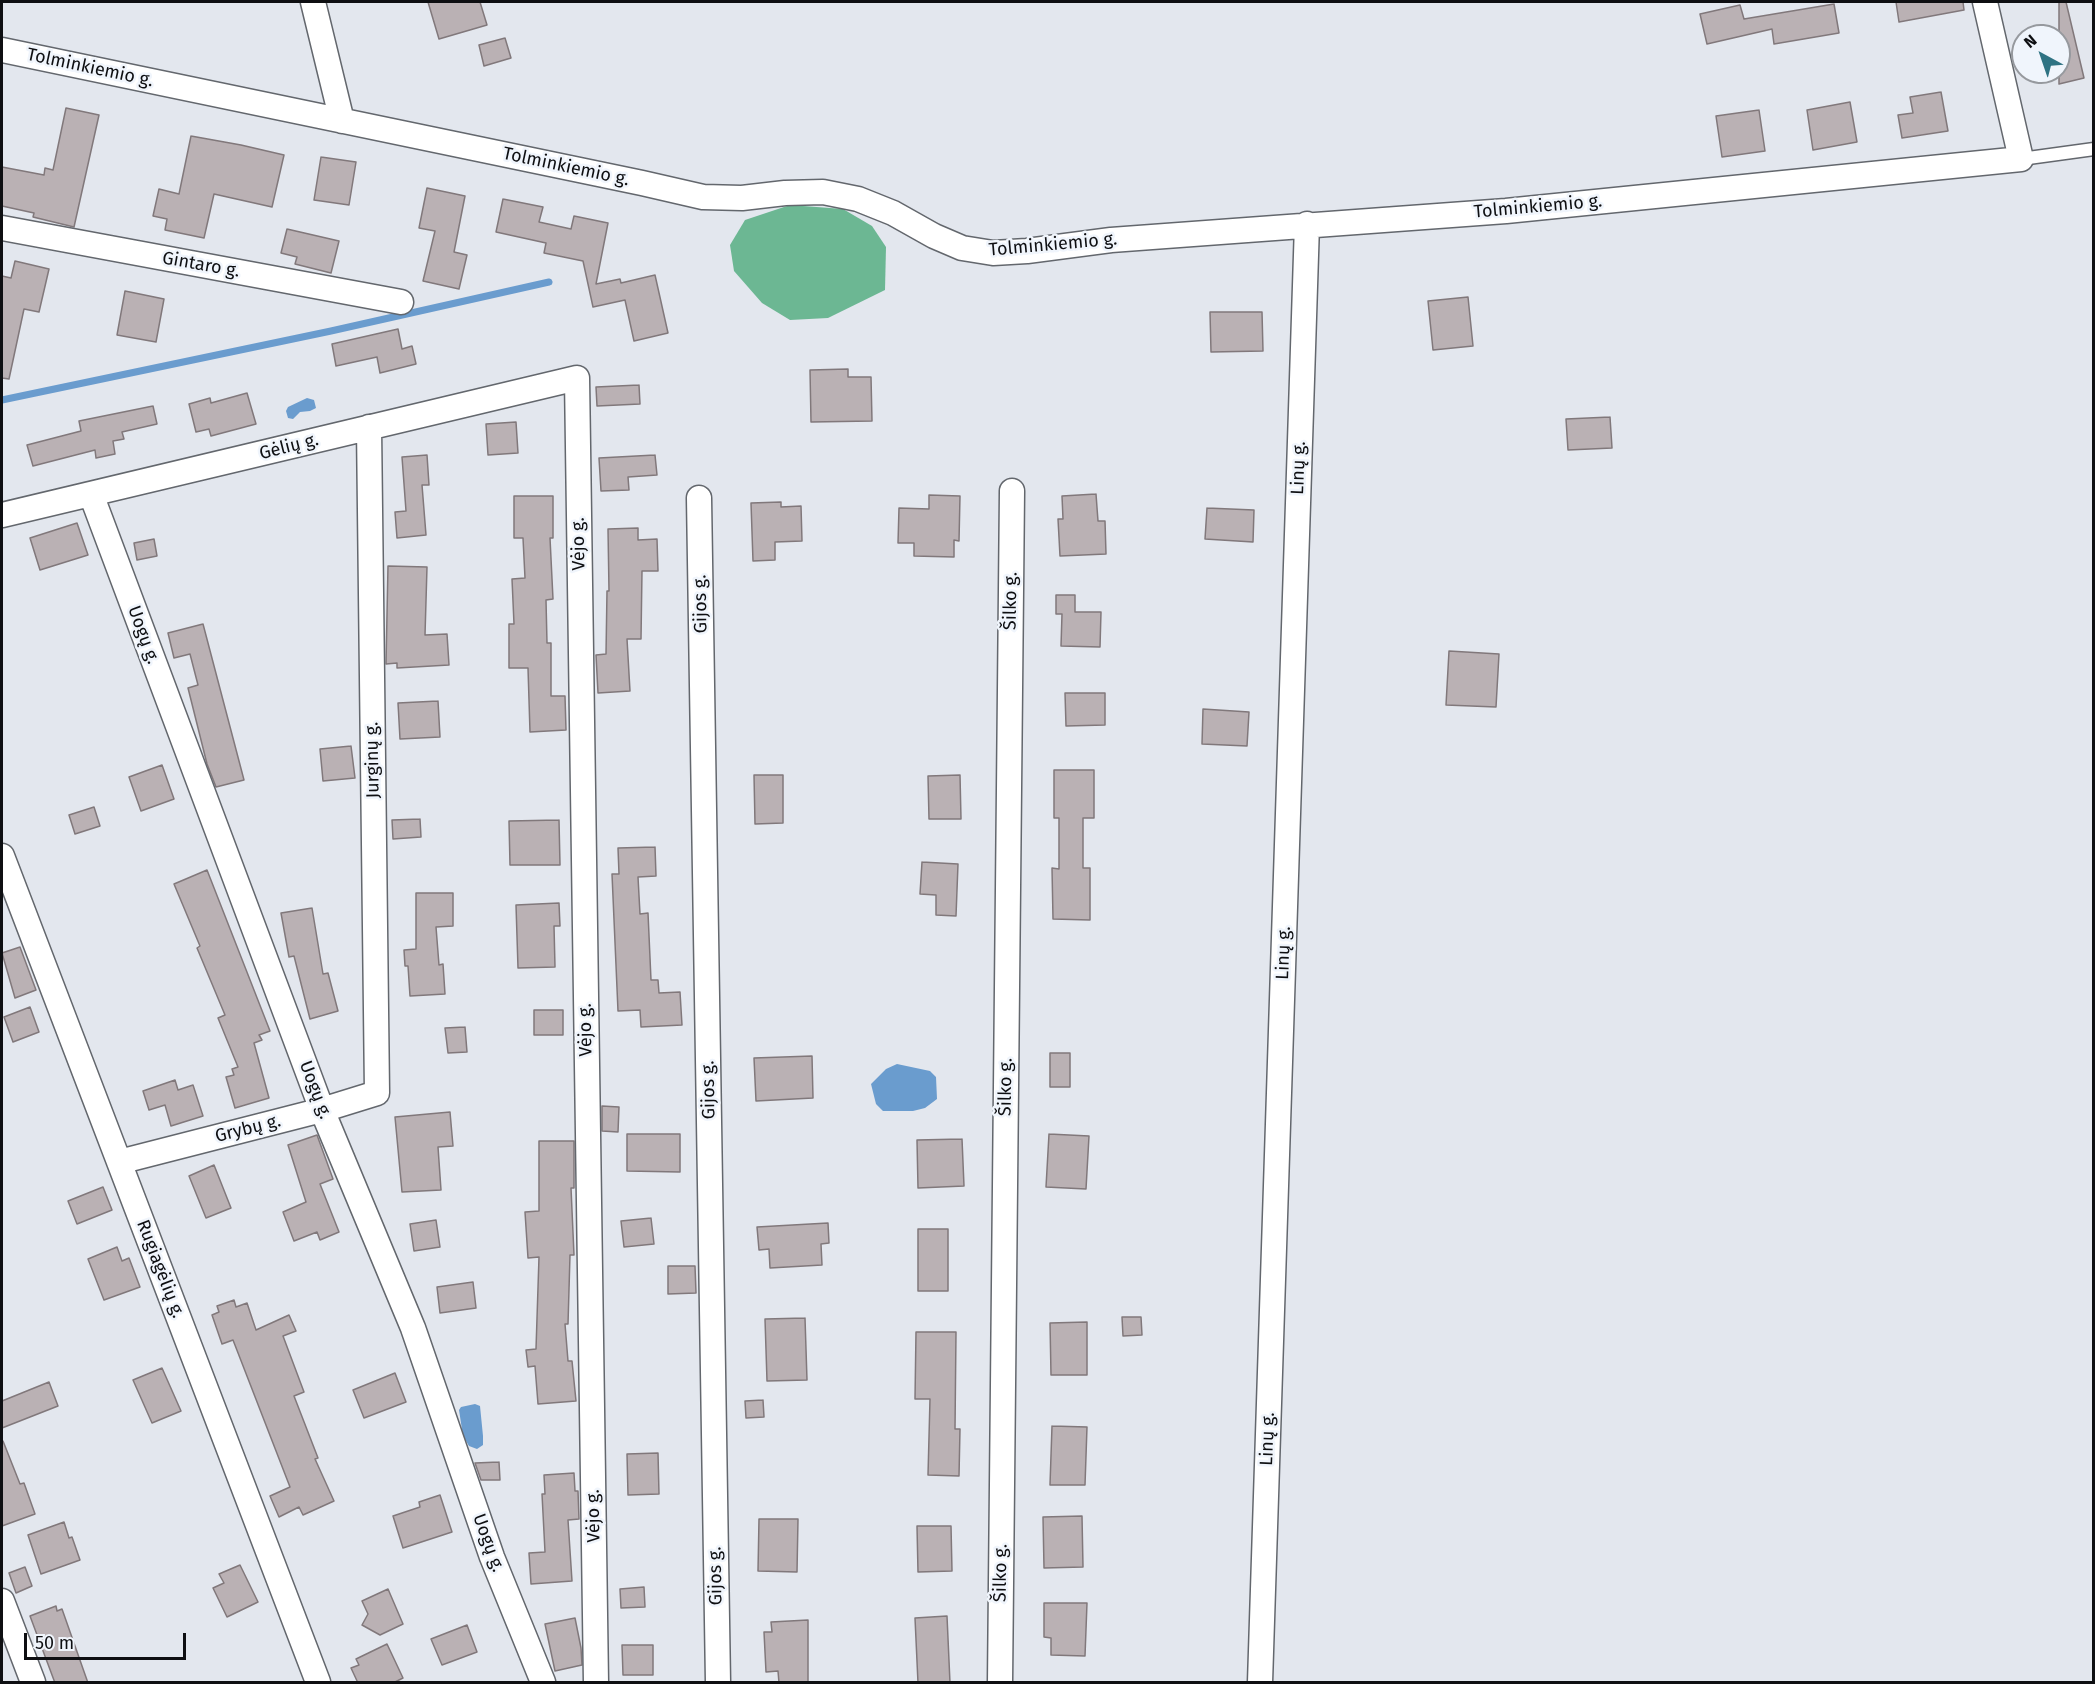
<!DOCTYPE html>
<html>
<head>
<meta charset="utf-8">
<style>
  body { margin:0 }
  #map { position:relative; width:2095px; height:1684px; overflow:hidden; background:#e3e7ee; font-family:"Fira Sans",sans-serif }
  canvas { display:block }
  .frame { position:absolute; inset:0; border:3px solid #0e0f12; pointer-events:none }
  .north { position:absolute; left:2011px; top:24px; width:60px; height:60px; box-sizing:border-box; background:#f0f5fc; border:2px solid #96999e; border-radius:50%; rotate:320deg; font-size:16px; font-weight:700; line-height:24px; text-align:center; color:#0e0f12 }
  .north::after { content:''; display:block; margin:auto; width:21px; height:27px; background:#2f7383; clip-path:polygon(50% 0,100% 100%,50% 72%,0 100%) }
  .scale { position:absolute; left:24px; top:1633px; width:162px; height:27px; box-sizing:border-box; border:3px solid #0e0f12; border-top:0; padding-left:8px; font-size:18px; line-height:21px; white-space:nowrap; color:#0e0f12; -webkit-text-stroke:4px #f0f5fc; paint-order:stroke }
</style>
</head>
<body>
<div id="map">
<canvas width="2095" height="1684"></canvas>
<div class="frame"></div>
<div class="north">N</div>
<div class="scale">50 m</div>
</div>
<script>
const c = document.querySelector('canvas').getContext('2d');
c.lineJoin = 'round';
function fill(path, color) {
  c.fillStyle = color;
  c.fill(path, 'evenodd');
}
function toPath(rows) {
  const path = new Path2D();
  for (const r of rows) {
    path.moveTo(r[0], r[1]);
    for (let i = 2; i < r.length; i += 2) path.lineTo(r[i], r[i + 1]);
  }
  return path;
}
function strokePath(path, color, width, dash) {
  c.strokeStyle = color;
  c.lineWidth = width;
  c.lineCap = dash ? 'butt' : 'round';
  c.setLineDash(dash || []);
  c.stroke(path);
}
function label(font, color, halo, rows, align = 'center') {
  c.font = font + ' "Fira Sans",sans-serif';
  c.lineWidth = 5;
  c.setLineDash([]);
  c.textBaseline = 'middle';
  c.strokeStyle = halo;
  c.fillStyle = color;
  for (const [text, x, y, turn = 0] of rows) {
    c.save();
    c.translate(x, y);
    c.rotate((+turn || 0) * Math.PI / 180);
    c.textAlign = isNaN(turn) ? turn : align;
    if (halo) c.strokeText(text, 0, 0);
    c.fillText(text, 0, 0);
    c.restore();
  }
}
fill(toPath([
  [790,205,843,209,872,226,886,247,885,290,828,318,790,320,762,303,734,271,730,245,745,220]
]), '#6cb793');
fill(toPath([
  [307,398,314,400,316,408,310,411,300,412,293,419,288,418,286,411,288,407],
  [897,1064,930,1071,936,1077,937,1099,925,1108,913,1111,883,1111,876,1104,871,1084,886,1069],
  [475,1404,480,1406,483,1436,483,1445,477,1449,469,1446,463,1436,459,1410,461,1407]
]), '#6a9cce');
strokePath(toPath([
  [2,400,331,331,549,282]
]), '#6a9cce', 7);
const building = toPath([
  [428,2,480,2,487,25,439,39,428,2],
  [1896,2,1963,2,1964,10,1899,22,1896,2],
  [2059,2,2066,2,2084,78,2059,84,2059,2],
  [1834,4,1839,33,1774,44,1772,29,1707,44,1700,14,1740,5,1744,19,1834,4],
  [505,38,511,58,484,66,479,45,505,38],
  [1941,92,1948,131,1902,138,1898,115,1913,113,1910,97,1941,92],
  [1850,102,1857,142,1813,150,1807,110,1850,102],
  [66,108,99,115,74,227,33,217,34,213,2,206,2,167,44,175,45,168,53,170,66,108],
  [1759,110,1765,151,1722,157,1716,116,1759,110],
  [191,136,241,145,284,155,272,207,214,194,204,238,165,230,167,219,153,216,159,189,179,194,191,136],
  [321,157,356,162,349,205,314,200,321,157],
  [427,188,465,196,454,252,467,255,459,289,423,281,435,231,419,228,427,188],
  [503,199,543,207,539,222,571,229,574,216,608,223,596,284,620,279,621,283,655,275,668,333,634,341,625,300,593,307,583,261,544,253,546,243,496,232,503,199],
  [287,229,339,241,331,273,295,264,297,257,281,253,287,229],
  [15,261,49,269,39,312,24,309,9,379,2,378,2,276,11,278,15,261],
  [125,291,164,299,156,342,117,335,125,291],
  [1468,297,1473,346,1433,350,1428,301,1468,297],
  [1210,312,1262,312,1263,351,1211,352,1210,312],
  [398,329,402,349,412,346,416,364,380,373,377,357,336,366,332,344,398,329],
  [848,369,848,377,871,377,872,421,811,422,810,370,848,369],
  [639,385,640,404,597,406,596,387,639,385],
  [247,393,256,424,211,436,209,429,196,432,189,404,210,398,211,403,247,393],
  [153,406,157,424,122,432,124,439,113,441,115,454,96,458,95,450,33,466,27,445,81,431,79,421,153,406],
  [1610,417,1612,448,1568,450,1566,419,1610,417],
  [516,422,518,453,488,455,486,424,516,422],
  [427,455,429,485,422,485,426,535,397,538,395,512,406,511,402,457,427,455],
  [655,455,657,475,628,477,629,490,601,491,599,458,655,455],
  [1096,494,1098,521,1105,521,1106,554,1060,556,1058,519,1063,519,1062,496,1096,494],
  [929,495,960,496,959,541,954,540,954,557,914,556,914,543,898,543,899,508,929,509,929,495],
  [514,496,553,496,553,538,550,538,553,599,546,600,547,643,551,643,551,696,565,696,566,730,530,732,528,668,509,668,509,624,514,624,512,579,525,578,523,538,514,538,514,496],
  [781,502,781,507,801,506,802,541,775,542,775,560,753,561,751,503,781,502],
  [1207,508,1254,510,1253,542,1205,539,1207,508],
  [77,523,88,555,40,570,30,538,77,523],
  [638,528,638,540,657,539,658,571,642,571,641,639,627,639,630,691,598,693,596,655,606,654,607,591,609,591,608,529,638,528],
  [154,539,157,556,137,560,134,543,154,539],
  [388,566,427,567,425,635,447,634,449,665,397,668,397,663,386,664,388,566],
  [1056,595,1075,595,1075,612,1101,612,1100,647,1061,646,1062,614,1056,614,1056,595],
  [203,624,244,780,216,787,207,764,188,688,198,685,190,654,174,658,168,633,203,624],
  [1449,651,1499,654,1496,707,1446,705,1449,651],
  [1065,693,1105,693,1105,725,1066,726,1065,693],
  [438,701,440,737,400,739,398,703,438,701],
  [1203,709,1249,712,1247,746,1202,744,1203,709],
  [351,746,355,778,323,781,320,749,351,746],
  [162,765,174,799,141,811,129,777,162,765],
  [1054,770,1094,770,1094,818,1083,818,1083,868,1090,868,1090,920,1053,919,1052,868,1059,869,1059,818,1054,818,1054,770],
  [754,775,783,775,783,823,755,824,754,775],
  [960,775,961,819,929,819,928,776,960,775],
  [94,807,100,826,75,834,69,815,94,807],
  [420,819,421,837,393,839,392,820,420,819],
  [559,820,560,865,510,865,509,821,559,820],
  [655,847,656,876,638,877,640,914,648,913,651,980,658,980,659,993,680,992,682,1025,641,1027,640,1010,618,1011,612,874,619,874,618,848,655,847],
  [922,862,958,864,956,916,936,915,936,895,920,894,922,862],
  [207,870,270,1031,259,1035,262,1040,254,1043,269,1098,235,1108,226,1077,234,1075,232,1069,238,1067,218,1018,225,1015,197,948,200,946,174,884,207,870],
  [416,893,453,893,453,926,436,927,439,965,443,964,445,994,410,996,408,966,405,966,404,950,416,949,416,893],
  [559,903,560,926,554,926,555,967,518,968,516,905,559,903],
  [312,908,323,974,328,973,338,1011,310,1019,294,956,289,957,281,913,312,908],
  [20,947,36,990,15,998,2,953,20,947],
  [30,1007,39,1032,13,1042,4,1017,30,1007],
  [534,1010,563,1010,563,1035,534,1035,534,1010],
  [465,1027,467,1052,448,1053,445,1028,465,1027],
  [1050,1053,1070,1053,1070,1087,1050,1087,1050,1053],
  [812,1056,813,1098,756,1101,754,1058,812,1056],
  [175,1080,178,1090,193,1085,203,1116,171,1126,165,1105,149,1110,143,1091,175,1080],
  [602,1106,619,1107,618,1132,602,1131,602,1106],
  [450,1112,453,1146,438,1147,441,1190,402,1192,395,1117,450,1112],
  [627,1134,680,1134,680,1172,627,1171,627,1134],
  [1049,1134,1089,1136,1086,1189,1046,1187,1049,1134],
  [317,1135,333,1179,320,1184,339,1232,320,1240,317,1232,294,1241,283,1212,306,1202,288,1145,317,1135],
  [962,1139,964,1186,918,1188,917,1140,962,1139],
  [539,1141,574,1141,574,1188,571,1188,574,1255,570,1255,568,1324,565,1324,568,1361,572,1361,576,1401,538,1404,535,1366,528,1367,526,1350,536,1349,539,1257,528,1258,525,1212,539,1211,539,1141],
  [214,1165,231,1208,206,1218,189,1176,214,1165],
  [103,1187,112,1210,77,1224,68,1201,103,1187],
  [651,1218,654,1244,624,1247,621,1221,651,1218],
  [436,1220,440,1247,414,1251,410,1224,436,1220],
  [828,1223,829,1243,821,1244,822,1265,770,1268,769,1249,759,1250,757,1227,828,1223],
  [918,1229,948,1229,948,1291,918,1291,918,1229],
  [117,1247,122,1261,129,1258,140,1287,104,1300,88,1259,117,1247],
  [668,1266,695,1266,696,1293,668,1294,668,1266],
  [473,1282,476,1308,440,1313,437,1287,473,1282],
  [234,1300,236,1307,247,1303,256,1330,289,1315,296,1331,283,1336,304,1392,294,1396,318,1458,315,1459,334,1501,303,1515,299,1507,279,1517,270,1496,290,1487,233,1340,222,1344,212,1315,219,1312,217,1306,234,1300],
  [1122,1317,1141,1317,1142,1335,1123,1336,1122,1317],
  [805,1318,807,1380,767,1381,765,1319,805,1318],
  [1087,1322,1087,1375,1051,1375,1050,1323,1087,1322],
  [916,1332,956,1332,955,1429,960,1429,959,1476,928,1475,930,1399,915,1399,916,1332],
  [162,1368,181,1411,152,1423,133,1380,162,1368],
  [395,1373,406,1402,364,1418,353,1390,395,1373],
  [49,1382,58,1406,2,1428,2,1401,49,1382],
  [763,1400,764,1417,746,1418,745,1401,763,1400],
  [1052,1426,1087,1427,1085,1485,1050,1485,1052,1426],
  [2,1441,3,1441,20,1484,24,1483,35,1514,2,1526,2,1441],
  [658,1453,659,1494,628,1495,627,1454,658,1453],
  [499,1462,500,1480,481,1480,475,1463,499,1462],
  [574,1473,575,1491,578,1491,579,1519,568,1520,572,1581,531,1584,529,1553,545,1552,542,1494,545,1494,544,1475,574,1473],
  [440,1495,452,1532,403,1548,393,1516,420,1507,419,1502,440,1495],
  [1082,1516,1083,1567,1044,1568,1043,1517,1082,1516],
  [759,1519,798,1519,797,1572,758,1571,759,1519],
  [64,1522,69,1538,72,1537,80,1560,41,1574,28,1535,64,1522],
  [917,1526,951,1526,952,1571,918,1572,917,1526],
  [240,1565,258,1602,227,1617,213,1588,224,1583,219,1574,240,1565],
  [25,1567,32,1586,16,1593,9,1573,25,1567],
  [644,1587,645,1607,621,1608,620,1589,644,1587],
  [388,1589,403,1624,380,1635,362,1625,368,1614,362,1601,388,1589],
  [1044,1603,1087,1603,1085,1656,1051,1655,1051,1638,1044,1637,1044,1603],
  [56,1606,57,1611,62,1609,88,1683,55,1683,30,1616,56,1606],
  [947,1616,950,1683,918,1683,915,1618,947,1616],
  [575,1618,581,1648,582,1665,555,1671,545,1624,575,1618],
  [808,1620,808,1683,779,1683,778,1671,766,1672,764,1632,772,1632,771,1622,808,1620],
  [467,1625,477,1652,442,1665,431,1639,467,1625],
  [387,1644,403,1678,393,1683,358,1683,351,1668,359,1665,356,1659,387,1644],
  [622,1645,653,1645,653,1675,623,1675,622,1645]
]);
fill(building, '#bab1b4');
strokePath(building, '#81787b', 1.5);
const service = toPath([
  [2021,159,2094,149]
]);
const minor = toPath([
  [313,2,342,121],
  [2,50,642,183,703,197,742,198,785,193,823,192,858,199,893,213,934,236,962,248,993,253,1027,251,1111,240,1506,211,2021,159,1985,2],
  [2,228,401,302],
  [91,494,322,1110,413,1328,492,1557,543,1682],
  [699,498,718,1682],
  [2,515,577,378,596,1682],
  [2,856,318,1682],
  [119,1162,322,1110,377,1093,369,427],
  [2,1601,33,1682],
  [1000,1682,1012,491],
  [1260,1682,1307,224]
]);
strokePath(service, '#63676d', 15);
strokePath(minor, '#63676d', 27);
strokePath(service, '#fff', 12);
strokePath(minor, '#fff', 24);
label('18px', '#0e0f12', '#f0f5fc', [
  ["Tolminkiemio g.",90,68,12],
  ["Tolminkiemio g.",566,167,12],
  ["Tolminkiemio g.",1538,207,-5],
  ["Tolminkiemio g.",1053,245,-5],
  ["Gintaro g.",201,265,10],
  ["Gėlių g.",289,447,-14],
  ["Linų g.",1299,468,-88],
  ["Vėjo g.",579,544,-91],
  ["Šilko g.",1011,601,-89],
  ["Gijos g.",701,604,-91],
  ["Uogų g.",143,635,70],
  ["Jurginų g.",373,760,-91],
  ["Linų g.",1284,953,-88],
  ["Vėjo g.",586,1030,-91],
  ["Šilko g.",1006,1087,-89],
  ["Uogų g.",315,1090,69],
  ["Gijos g.",709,1090,-91],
  ["Grybų g.",248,1129,-14],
  ["Rugiagėlių g.",160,1269,69],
  ["Linų g.",1268,1439,-88],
  ["Vėjo g.",594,1516,-91],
  ["Uogų g.",488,1543,70],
  ["Šilko g.",1001,1573,-89],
  ["Gijos g.",716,1576,-91]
]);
</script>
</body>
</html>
